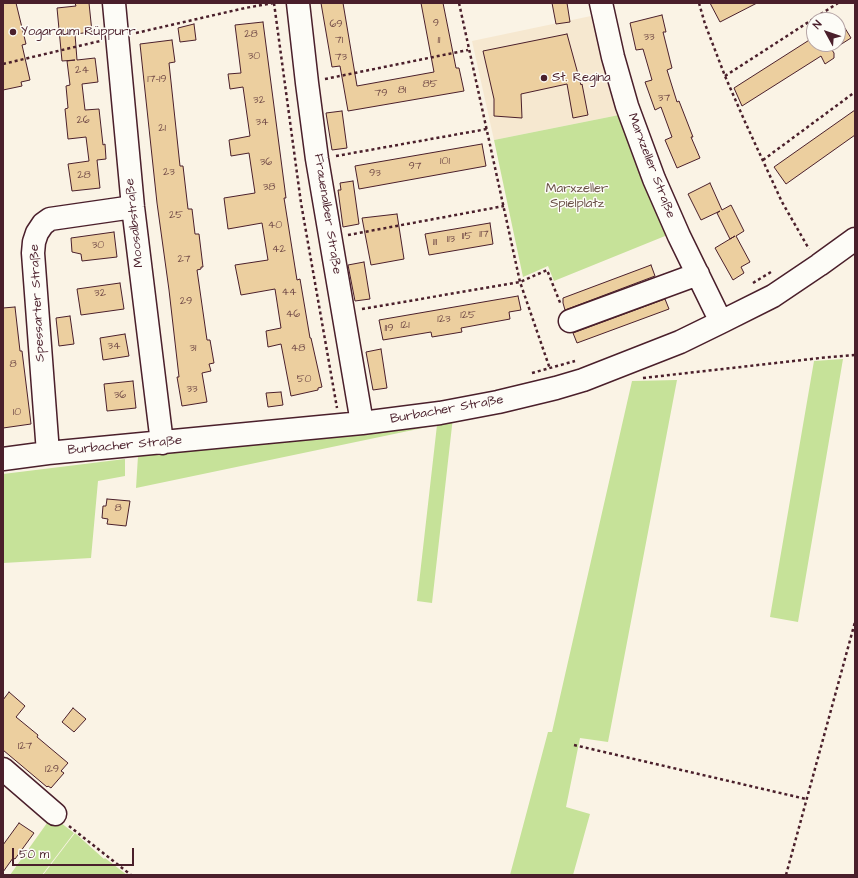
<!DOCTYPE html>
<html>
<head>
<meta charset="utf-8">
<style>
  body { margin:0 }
  #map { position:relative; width:858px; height:878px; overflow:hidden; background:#faf3e5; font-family:"Architects Daughter",sans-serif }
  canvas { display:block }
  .frame { position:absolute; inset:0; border:4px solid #4a1f2b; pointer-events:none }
  .north { position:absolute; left:806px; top:12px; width:40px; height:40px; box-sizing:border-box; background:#fdfcf7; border:1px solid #b5a4a5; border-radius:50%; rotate:310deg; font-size:11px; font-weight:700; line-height:16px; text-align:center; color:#4a1f2b }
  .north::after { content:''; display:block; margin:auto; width:14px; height:18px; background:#4a1f2b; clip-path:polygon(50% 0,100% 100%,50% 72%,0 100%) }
  .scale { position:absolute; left:12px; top:848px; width:122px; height:18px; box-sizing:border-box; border:2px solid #4a1f2b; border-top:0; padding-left:5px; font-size:12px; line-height:14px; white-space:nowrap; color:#4a1f2b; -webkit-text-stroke:3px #fdfcf7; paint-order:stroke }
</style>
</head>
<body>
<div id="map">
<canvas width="858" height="878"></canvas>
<div class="frame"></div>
<div class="north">N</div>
<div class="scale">50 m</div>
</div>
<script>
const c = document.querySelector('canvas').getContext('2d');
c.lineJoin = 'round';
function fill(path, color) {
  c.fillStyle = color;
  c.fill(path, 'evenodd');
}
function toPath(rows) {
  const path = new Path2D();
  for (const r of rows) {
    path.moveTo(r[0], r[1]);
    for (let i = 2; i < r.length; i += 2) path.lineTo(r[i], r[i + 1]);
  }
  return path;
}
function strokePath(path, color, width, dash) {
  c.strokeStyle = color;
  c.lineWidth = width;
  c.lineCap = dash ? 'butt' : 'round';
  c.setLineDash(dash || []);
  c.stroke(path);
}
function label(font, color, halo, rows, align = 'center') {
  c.font = font + ' "Architects Daughter",sans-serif';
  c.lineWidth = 3;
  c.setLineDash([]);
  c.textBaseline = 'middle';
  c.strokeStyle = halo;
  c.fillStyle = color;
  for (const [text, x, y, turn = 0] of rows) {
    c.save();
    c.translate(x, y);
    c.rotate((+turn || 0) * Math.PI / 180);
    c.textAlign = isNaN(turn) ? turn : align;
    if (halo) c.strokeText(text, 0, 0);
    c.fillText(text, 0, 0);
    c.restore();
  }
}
fill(toPath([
  [591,16,619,115,494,140,472,41]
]), '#f6e8d0');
fill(toPath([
  [619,115,670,234,554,281,548,266,523,277,494,140],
  [843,359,798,622,770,617,814,361],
  [677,380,608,742,580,738,566,807,590,814,573,875,510,875,548,732,552,732,632,381],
  [453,417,432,603,417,601,437,425,136,488,138,456],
  [125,459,125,476,98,481,91,558,3,563,3,474],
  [52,816,74,833,42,875,10,875],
  [75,833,104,859,105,858,127,875,43,875]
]), '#c6e299');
const building = toPath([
  [3,3,16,3,26,44,22,45,30,80,21,82,22,86,3,90,3,3],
  [75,3,89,3,92,32,75,34,77,60,95,58,98,82,82,84,85,110,99,109,103,145,105,144,106,159,97,160,100,188,72,191,68,164,89,161,86,137,68,139,65,109,68,108,66,86,70,85,67,61,75,60,62,61,57,8,76,6,75,3],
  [321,3,343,3,357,86,434,72,421,3,443,3,456,68,459,68,464,91,348,111,340,66,332,67,321,3],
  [552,3,567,3,570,22,556,24,552,3],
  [710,3,757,3,720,22,710,3],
  [662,15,666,32,663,32,672,68,667,70,677,102,679,101,693,137,691,137,700,158,677,168,665,140,672,137,661,107,655,110,645,82,652,80,643,49,636,50,630,23,662,15],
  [840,20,851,38,832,50,834,53,834,58,825,64,821,56,742,106,734,88,814,37,814,44,838,44,838,22,840,20],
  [263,22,286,198,284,198,297,280,300,279,310,338,311,338,322,387,318,388,318,390,291,396,281,344,268,347,266,331,281,328,275,289,241,295,235,265,268,260,262,223,228,229,224,198,255,193,249,153,231,156,229,140,250,136,243,87,230,89,228,74,241,73,235,25,263,22],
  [194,24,196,40,180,42,178,28,194,24],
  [567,34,581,85,582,84,588,115,573,118,567,84,521,94,522,118,494,116,494,99,483,51,567,34],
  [172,40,175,62,169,63,180,166,183,166,188,209,192,209,195,234,199,234,203,267,201,267,201,269,197,270,207,340,210,340,214,363,209,364,211,371,202,373,207,402,182,406,177,377,179,377,169,290,157,203,140,44,172,40],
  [855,110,855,135,786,184,774,167,855,110],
  [342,111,347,148,332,150,326,113,342,111],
  [482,144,486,166,359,189,355,166,482,144],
  [353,181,359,224,343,227,338,190,341,190,340,183,353,181],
  [710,183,722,210,731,205,744,231,736,236,750,262,741,267,744,273,733,280,715,248,735,236,730,239,717,213,720,211,701,220,688,194,710,183],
  [397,214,404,259,371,265,362,218,397,214],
  [490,223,493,244,429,255,425,234,490,223],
  [114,232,117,257,82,261,81,254,72,252,71,238,114,232],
  [364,262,370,299,355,301,348,265,364,262],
  [651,265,655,276,565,310,563,303,563,298,651,265],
  [120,283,124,309,81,315,77,289,120,283],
  [518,296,521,310,509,312,510,319,461,328,462,332,432,337,431,332,383,340,379,320,518,296],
  [665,299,669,309,577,343,573,333,665,299],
  [15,307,20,351,22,351,31,424,3,428,3,308,15,307],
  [70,316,74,344,59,346,56,318,70,316],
  [125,334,129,356,103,360,100,338,125,334],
  [381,349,387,388,373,390,366,352,381,349],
  [133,381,136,408,107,411,104,384,133,381],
  [281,392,283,405,268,407,266,393,281,392],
  [107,499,130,501,126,526,107,524,108,519,102,518,103,506,106,506,107,499],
  [9,692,25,706,16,717,38,735,37,737,68,763,61,771,64,773,51,788,48,786,47,787,3,750,3,700,9,692],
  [73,708,86,719,74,732,62,722,73,708],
  [19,823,34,833,15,859,13,858,3,872,3,845,19,823]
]);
fill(building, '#eccf9f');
strokePath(building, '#4a1f2b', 1);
const minor = toPath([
  [114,3,133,207,162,443],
  [298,3,307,83,317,159,362,423],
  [601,3,613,57,627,106,654,179,679,236,721,322],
  [570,321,698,274],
  [48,453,33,253,34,242,37,233,43,224,50,219,133,207],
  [3,459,48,453,362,423,440,413,498,402,556,388,583,380,680,342,721,322,773,296,819,265,855,239],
  [3,769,55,814]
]);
strokePath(minor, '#4a1f2b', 25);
strokePath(toPath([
  [274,3,301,203,337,408],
  [459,3,520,282,550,369],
  [699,3,705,24,725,76,746,124,782,202,809,249],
  [136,33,245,8,274,3],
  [3,64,100,41],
  [725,76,838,3],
  [325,79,468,50],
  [336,156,487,129],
  [763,160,855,92],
  [348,235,504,206],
  [753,283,771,272],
  [362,309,520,282,547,270,561,305],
  [532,373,575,361],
  [643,378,820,358,855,355],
  [574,745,806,799],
  [69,826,131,875],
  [786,875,855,622]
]), '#4a1f2b', 2.5, [3, 3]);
strokePath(minor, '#fdfcf7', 22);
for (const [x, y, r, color] of [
  [13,32,4,"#4a1f2b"],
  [544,78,4,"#4a1f2b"]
]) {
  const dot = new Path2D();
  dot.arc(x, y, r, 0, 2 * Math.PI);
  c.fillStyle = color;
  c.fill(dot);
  strokePath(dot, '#fdfcf7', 1.5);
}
label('11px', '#724b48', null, [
  ["9",436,24],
  ["69",336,25],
  ["28",251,35],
  ["33",649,38],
  ["71",339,41],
  ["11",439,41],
  ["30",254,57],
  ["73",341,58],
  ["24",82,71],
  ["17-19",157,80],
  ["85",430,85],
  ["81",402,91],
  ["79",381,94],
  ["37",664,99],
  ["32",259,101],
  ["26",83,121],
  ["34",262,123],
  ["21",162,129],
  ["101",445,162],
  ["36",266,163],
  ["97",415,167],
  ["23",169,173],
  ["93",375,174],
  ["28",84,176],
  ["38",269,188],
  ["25",176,216],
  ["40",275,226],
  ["117",484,235],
  ["115",467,237],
  ["113",451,240],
  ["111",435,243],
  ["30",98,246],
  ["42",279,250],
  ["27",184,260],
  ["44",289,293],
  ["32",100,294],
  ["29",186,302],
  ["46",293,315],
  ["125",468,316],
  ["123",444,320],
  ["121",405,326],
  ["119",389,329],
  ["34",114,347],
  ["31",193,349],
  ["48",298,349],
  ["8",13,365],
  ["50",304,380],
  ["33",192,390],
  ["36",120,396],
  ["10",17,413],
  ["8",118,509],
  ["127",25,747],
  ["129",52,770]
]);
label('13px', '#4a1f2b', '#fdfcf7', [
  ["Yogaraum Rüppurr",21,32],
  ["St. Regina",552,78]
], 'left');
label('13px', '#4a1f2b', '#fdfcf7', [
  ["Marxzeller Straße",651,166,69],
  ["Frauenalber Straße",327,214,81],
  ["Moosalbstraße",135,223,-96],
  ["Spessarter Straße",38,303,-93],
  ["Burbacher Straße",447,410,-10],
  ["Burbacher Straße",125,446,-5]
]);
label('13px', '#695046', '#fdfcf7', [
  ["Marxzeller",577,189],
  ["Spielplatz",577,204]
]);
</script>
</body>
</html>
